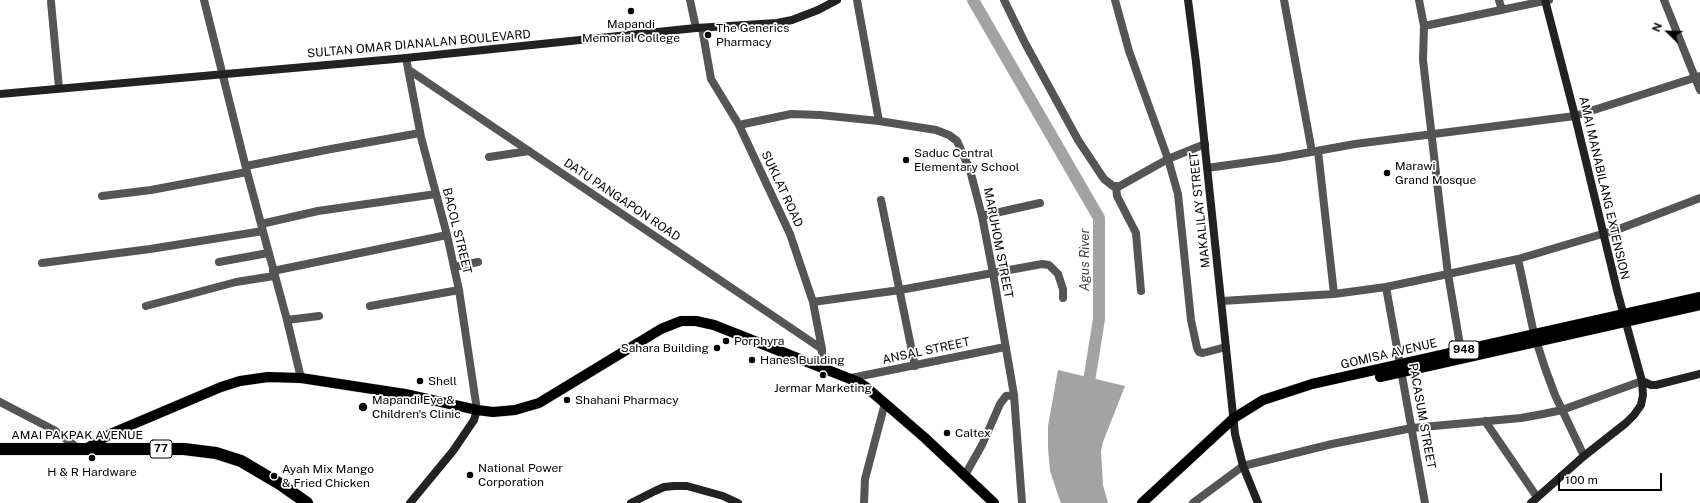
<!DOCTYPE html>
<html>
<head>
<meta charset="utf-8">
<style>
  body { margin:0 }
  #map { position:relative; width:1700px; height:503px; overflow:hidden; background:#fff; font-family:"Public Sans",sans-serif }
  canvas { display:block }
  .north { position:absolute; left:1648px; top:12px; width:40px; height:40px; -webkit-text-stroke:3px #fff; paint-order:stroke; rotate:293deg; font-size:11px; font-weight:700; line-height:16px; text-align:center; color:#000 }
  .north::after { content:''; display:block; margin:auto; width:14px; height:18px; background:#000; clip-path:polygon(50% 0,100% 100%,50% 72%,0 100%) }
  .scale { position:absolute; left:1558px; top:473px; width:104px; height:18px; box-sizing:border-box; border:2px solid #000; border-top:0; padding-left:5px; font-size:12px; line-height:14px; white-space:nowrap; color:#000; -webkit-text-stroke:3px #fff; paint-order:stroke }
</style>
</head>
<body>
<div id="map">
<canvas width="1700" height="503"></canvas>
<div class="north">N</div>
<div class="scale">100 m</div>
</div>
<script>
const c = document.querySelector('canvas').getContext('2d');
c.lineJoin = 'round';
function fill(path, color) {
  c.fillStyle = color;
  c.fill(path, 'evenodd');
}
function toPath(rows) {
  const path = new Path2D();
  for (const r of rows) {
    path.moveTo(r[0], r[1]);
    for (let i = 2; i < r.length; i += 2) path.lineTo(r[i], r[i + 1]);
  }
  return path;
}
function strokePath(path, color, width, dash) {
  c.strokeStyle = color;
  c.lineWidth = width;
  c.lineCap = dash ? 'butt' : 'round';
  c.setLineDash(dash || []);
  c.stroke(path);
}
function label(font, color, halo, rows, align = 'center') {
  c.font = font + ' "Public Sans",sans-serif';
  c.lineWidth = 3.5;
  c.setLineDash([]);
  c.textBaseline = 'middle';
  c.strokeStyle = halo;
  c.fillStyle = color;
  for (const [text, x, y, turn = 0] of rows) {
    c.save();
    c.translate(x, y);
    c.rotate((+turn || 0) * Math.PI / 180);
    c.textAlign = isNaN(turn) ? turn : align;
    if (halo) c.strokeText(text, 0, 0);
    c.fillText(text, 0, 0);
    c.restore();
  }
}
fill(toPath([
  [1058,370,1125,386,1103,442,1101,451,1103,485,1108,503,1061,503,1059,498,1050,471,1048,448,1048,426]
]), '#a3a3a3');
strokePath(toPath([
  [973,0,1099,218,1099,319,1087,394]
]), '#a3a3a3', 12);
const primary = toPath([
  [1380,377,1700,305],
  [86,449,110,434,221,387,240,381,268,377,301,378,405,394,477,410,493,412,515,410,539,403,661,329,681,321,696,321,714,325,858,382,866,387,925,438,994,503],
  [1142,503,1234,418,1263,400,1312,384,1700,297]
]);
const highway = toPath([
  [0,449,184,449,216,453,241,461,280,484,307,503]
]);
strokePath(primary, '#dbdbdb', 11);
strokePath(highway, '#dbdbdb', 13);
strokePath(toPath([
  [204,0,247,172,287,320,301,378],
  [690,0,696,28],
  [857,0,879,121],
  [1004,0,1025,43,1078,140,1104,179,1113,186,1118,187,1168,159,1178,194,1191,320,1197,348,1199,352,1203,353,1226,347],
  [1115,0,1129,51,1168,159,1205,144],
  [1284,0,1312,152],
  [1419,0,1424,26,1423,60,1440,208,1448,274,1461,351],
  [1499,0,1502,10],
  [1664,0,1700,90],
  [51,2,59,88],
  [1424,26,1549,0],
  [702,28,711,79,739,125,790,234,813,302,822,349,822,367],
  [406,58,421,137,447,235,459,290,477,410],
  [409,70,822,349],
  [739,125,791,114,820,115,879,121,936,130,949,135,957,141,970,170,982,216,993,273,1014,395,1022,503],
  [1318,151,1334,294],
  [489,157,529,151],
  [246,166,331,149,420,133],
  [1207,168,1278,158,1355,144,1575,116,1700,76],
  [1116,186,1117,196,1136,233,1141,291],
  [102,196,151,190,247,172],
  [881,200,915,366],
  [982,216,1040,203],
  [261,224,318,211,436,194],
  [1518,259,1534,334,1545,368,1555,395,1584,456],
  [219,262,268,253],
  [42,263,150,249,263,231],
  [454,267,478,262],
  [273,271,447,235],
  [1386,287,1425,503],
  [1222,301,1334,294,1386,287,1448,274,1518,259,1619,229,1700,198],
  [813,302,900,290,1042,264,1049,265,1058,274,1063,289,1063,298],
  [146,306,236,282,274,276],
  [370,306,459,290],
  [287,320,319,316],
  [851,378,1005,347],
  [0,402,54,430,79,449],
  [1485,421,1537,497],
  [965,475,982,445,1000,404,1006,396,1014,395],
  [864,503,865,479,885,403],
  [1193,503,1243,466,1332,444,1412,428,1521,418,1543,414,1562,410,1642,381]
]), '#555', 8);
strokePath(toPath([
  [1188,0,1196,62,1235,434,1243,466,1258,503],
  [0,94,406,58,696,28,777,23,792,20,818,10,837,0],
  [1642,381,1651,385,1656,385,1700,374],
  [410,503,453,451,474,420,477,410],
  [631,503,655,491,664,487,674,486,687,486,723,496,738,503],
  [1531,503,1584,456,1626,423,1634,415,1641,405,1643,395,1642,381,1618,294,1575,116,1545,0]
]), '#222', 8);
strokePath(primary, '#000', 10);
strokePath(highway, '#000', 12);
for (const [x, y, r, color] of [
  [631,11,4,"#000"],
  [708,35,4,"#000"],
  [906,160,4,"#000"],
  [1387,173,4,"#000"],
  [726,341,4,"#000"],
  [717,348,4,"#000"],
  [752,360,4,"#000"],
  [823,375,4,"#000"],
  [420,381,4,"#000"],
  [567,400,4,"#000"],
  [363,407,5,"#000"],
  [947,433,4,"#000"],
  [92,458,4,"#000"],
  [470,475,4,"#000"],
  [274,476,4,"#000"]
]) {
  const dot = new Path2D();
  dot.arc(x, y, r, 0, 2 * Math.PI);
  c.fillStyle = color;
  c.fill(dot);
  strokePath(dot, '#fff', 1.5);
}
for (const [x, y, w] of [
  [1464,350,30],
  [161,449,22]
]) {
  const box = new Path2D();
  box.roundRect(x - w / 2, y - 9, w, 18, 3);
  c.fillStyle = '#fff';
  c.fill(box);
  strokePath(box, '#000', 1);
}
label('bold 11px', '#000', null, [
  ["948",1464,350],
  ["77",161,449]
]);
label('12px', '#000', '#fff', [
  ["Mapandi",631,24,"center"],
  ["Memorial College",631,38,"center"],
  ["The Generics",716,28],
  ["Pharmacy",716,42],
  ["Saduc Central",914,153],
  ["Elementary School",914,167],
  ["Marawi",1395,166],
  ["Grand Mosque",1395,180],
  ["Porphyra",734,341],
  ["Sahara Building",709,348,"right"],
  ["Hanes Building",760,360],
  ["Shell",428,381],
  ["Jermar Marketing",823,388,"center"],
  ["Mapandi Eye &",372,400],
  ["Children's Clinic",372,414],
  ["Shahani Pharmacy",575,400],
  ["Caltex",955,433],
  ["National Power",478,468],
  ["Corporation",478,482],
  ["Ayah Mix Mango",282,469],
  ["& Fried Chicken",282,483],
  ["H & R Hardware",92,472,"center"]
], 'left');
label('12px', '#000', '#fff', [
  ["SULTAN OMAR DIANALAN BOULEVARD",419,44,-5],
  ["AMAI MANABILANG EXTENSION",1604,188,77],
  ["SUKLAT ROAD",782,189,65],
  ["DATU PANGAPON ROAD",622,200,34],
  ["MAKALILAY STREET",1200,210,-96],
  ["BACOL STREET",457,231,76],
  ["MARUHOM STREET",998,243,79],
  ["ANSAL STREET",926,351,-12],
  ["GOMISA AVENUE",1389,354,-13],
  ["PACASUM STREET",1422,416,80],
  ["AMAI PAKPAK AVENUE",77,435]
]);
label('italic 13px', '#444', '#fff', [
  ["Agus River",1085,260,-90]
]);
</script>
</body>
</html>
